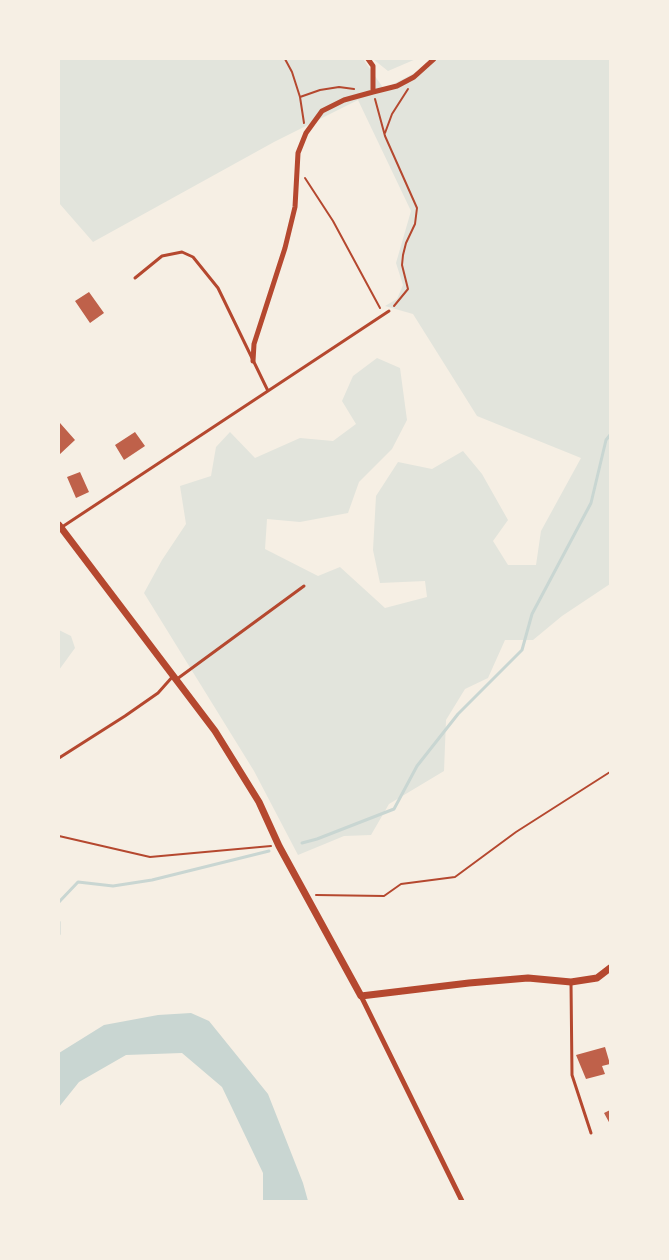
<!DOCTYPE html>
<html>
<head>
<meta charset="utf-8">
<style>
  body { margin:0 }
  #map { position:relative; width:669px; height:1260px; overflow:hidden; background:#f6efe4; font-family:"Golos Text",sans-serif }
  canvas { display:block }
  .frame { position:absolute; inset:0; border:60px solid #f6efe4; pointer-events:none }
</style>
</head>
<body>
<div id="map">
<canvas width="669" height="1260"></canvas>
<div class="frame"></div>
</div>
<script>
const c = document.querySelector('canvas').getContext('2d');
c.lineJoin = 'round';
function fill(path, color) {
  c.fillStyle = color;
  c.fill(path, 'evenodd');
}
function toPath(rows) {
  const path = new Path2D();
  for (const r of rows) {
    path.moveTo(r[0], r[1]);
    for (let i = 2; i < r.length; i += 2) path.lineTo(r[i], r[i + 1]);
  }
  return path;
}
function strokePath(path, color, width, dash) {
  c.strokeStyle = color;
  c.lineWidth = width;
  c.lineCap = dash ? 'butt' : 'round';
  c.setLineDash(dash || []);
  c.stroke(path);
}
fill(toPath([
  [59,59,363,59,384,89,422,69,433,59,610,59,610,584,562,616,533,640,505,640,488,678,465,689,446,720,444,771,389,804,371,835,344,836,298,855,254,771,144,593,162,560,186,524,180,486,211,476,216,447,230,432,255,458,300,438,333,441,356,424,342,401,353,376,377,358,400,368,407,420,392,449,359,482,348,513,300,522,267,519,265,549,318,576,340,567,385,608,427,597,425,581,380,583,373,550,376,496,398,462,432,469,463,451,482,474,508,520,493,541,508,565,536,565,541,531,581,458,477,416,413,314,385,306,397,299,403,285,396,263,411,211,358,100,274,142,93,242,59,203],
  [373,59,416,59,388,71],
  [59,630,71,636,75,648,59,670]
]), '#e2e4dc');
fill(toPath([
  [191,1013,209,1021,268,1094,303,1183,308,1201,263,1201,263,1173,222,1087,182,1053,126,1055,79,1082,59,1107,59,1053,104,1025,158,1015]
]), '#c9d6d2');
strokePath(toPath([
  [302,843,317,839,394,809,417,766,458,714,522,650,532,614,591,503,606,440,610,435],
  [59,902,78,882,113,886,152,880,269,851],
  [59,922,59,934]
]), '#c9d6d2', 3);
fill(toPath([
  [89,292,104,313,90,323,75,301],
  [60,423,75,440,59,455,59,424],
  [135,432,145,446,124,460,115,445],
  [80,472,89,492,76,498,67,477],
  [605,1047,610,1064,602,1066,605,1074,586,1079,576,1055],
  [610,1110,610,1124,604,1113]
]), '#bf614a');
strokePath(toPath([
  [285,59,292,72,300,97,304,123],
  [300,97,320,90,339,87,354,89],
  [375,99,385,136,417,208,415,224,406,243,403,255,402,265,408,289,394,306],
  [385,133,392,114,408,89],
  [305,178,333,221,380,308],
  [59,836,150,857,271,846],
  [316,895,384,896,401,884,455,877,516,832,610,772]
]), '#b5482f', 2);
strokePath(toPath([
  [135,278,162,256,182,252,193,257,218,288,268,391],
  [62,527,389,311],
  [177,679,304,586],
  [59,758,125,716,158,693,174,675],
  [571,982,572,1075,591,1133]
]), '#b5482f', 3);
strokePath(toPath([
  [368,59,373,66,373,92,397,86,414,77,434,59],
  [253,361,254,344,285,248,295,207,298,153,306,133,322,111,344,100,373,92],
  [361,996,462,1201]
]), '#b5482f', 5);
strokePath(toPath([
  [59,525,215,731,259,802,279,846,361,996,469,983,528,978,571,982,597,978,610,968]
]), '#b5482f', 7);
</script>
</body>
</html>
